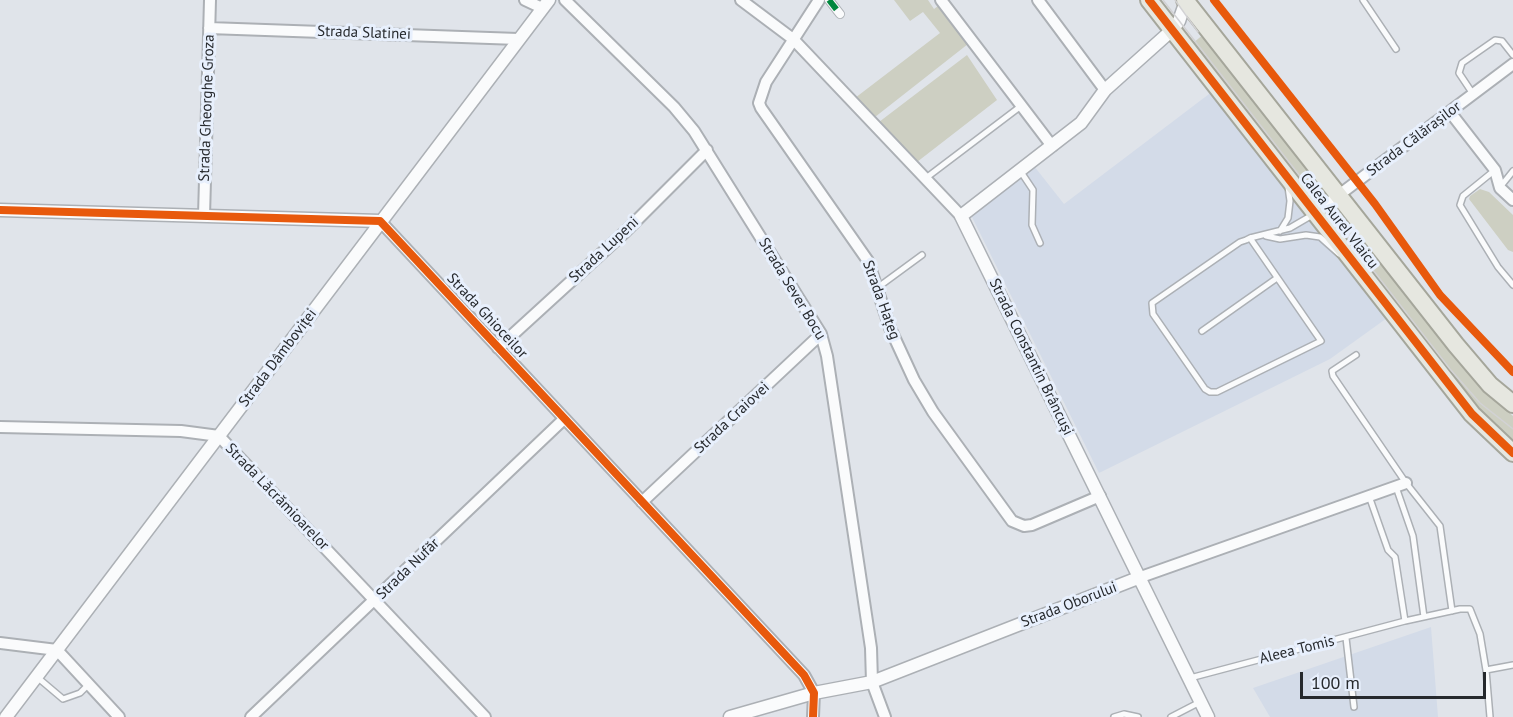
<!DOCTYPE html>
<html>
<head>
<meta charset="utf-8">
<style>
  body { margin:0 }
  #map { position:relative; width:1513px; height:717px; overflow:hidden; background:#e0e4ea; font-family:"PT Sans",sans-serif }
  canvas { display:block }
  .scale { position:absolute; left:1300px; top:672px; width:186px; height:27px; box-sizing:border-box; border:3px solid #26292d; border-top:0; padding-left:8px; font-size:18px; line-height:21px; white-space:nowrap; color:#26292d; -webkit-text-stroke:4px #e8f0fd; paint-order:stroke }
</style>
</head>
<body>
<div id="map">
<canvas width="1513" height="717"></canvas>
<div class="scale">100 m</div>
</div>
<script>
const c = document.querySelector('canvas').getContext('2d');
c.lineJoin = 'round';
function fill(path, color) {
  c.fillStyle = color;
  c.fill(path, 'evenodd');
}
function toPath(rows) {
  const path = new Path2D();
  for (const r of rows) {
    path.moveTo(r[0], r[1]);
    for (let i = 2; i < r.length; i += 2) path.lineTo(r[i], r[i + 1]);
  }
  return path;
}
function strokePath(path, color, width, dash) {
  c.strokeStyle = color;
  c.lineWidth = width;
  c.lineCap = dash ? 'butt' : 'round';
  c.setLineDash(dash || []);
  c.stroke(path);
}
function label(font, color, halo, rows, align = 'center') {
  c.font = font + ' "PT Sans",sans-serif';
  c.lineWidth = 6;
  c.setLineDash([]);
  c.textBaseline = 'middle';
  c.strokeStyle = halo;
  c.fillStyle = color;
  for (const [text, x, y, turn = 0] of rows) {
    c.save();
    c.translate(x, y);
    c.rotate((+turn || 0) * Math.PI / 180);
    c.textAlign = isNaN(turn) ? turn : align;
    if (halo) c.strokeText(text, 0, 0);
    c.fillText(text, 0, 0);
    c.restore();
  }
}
fill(toPath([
  [1217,88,1394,313,1330,359,1099,473,971,215,1034,166,1064,204],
  [1431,627,1438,717,1270,717,1253,688]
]), '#d3dbe8');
fill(toPath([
  [894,0,928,0,934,9,938,6,968,44,875,117,855,98,940,33,923,12,910,21],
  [1204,34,1330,193,1317,201,1193,43],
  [967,55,997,100,917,162,879,122],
  [1480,189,1489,192,1513,215,1513,252,1508,250,1469,199,1470,196],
  [1342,210,1355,225,1343,233,1330,218],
  [1360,231,1490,395,1513,416,1513,443,1502,434,1455,379,1348,240]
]), '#cdcfc2');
const service = toPath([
  [1363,0,1396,49],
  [1473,94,1459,73,1462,63,1495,40,1502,41,1513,55],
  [1495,170,1463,196,1460,205,1498,267,1513,285],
  [1021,172,1033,190,1032,225,1040,243],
  [926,178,1021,106],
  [1501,186,1513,171],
  [1280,231,1288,218,1290,201,1288,187],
  [1266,236,1280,239,1306,235,1320,237,1339,254],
  [1250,238,1321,341,1217,392,1210,392,1205,389,1153,314,1152,303,1240,242,1246,240,1250,238,1290,228,1314,214],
  [877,288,922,255],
  [1202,331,1277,278],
  [1356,355,1332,371,1333,376,1406,483,1440,526,1452,611],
  [1396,487,1413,536,1424,617],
  [1369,496,1388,550,1395,557,1405,621],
  [1346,638,1354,707],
  [1486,670,1490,717],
  [37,677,63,699,80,693,88,685],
  [1190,678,1405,621,1460,609,1470,609,1480,634,1486,670,1513,665],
  [1114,717,1124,714,1138,717],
  [1171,717,1200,702]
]);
const pedestrian = toPath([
  [829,0,840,14]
]);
const minor = toPath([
  [525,0,542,8],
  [565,0,674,107,694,131,821,334,827,356,871,648,872,682,885,717],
  [741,0,793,39,961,216],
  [819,0,766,82,759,103,761,108,868,261,890,328,914,380,933,412,1012,521,1024,526,1032,525,1100,496],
  [941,0,1052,146],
  [1038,0,1105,90],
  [209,28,518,39],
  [1450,112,1495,170,1500,188,1513,200],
  [1315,213,1513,64],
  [204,216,210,0],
  [380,221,804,675,814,693,813,717],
  [498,348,625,232,707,150],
  [0,427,181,431,219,436,485,717],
  [642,502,821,334],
  [1138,578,1406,483],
  [0,643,57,650,119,717],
  [251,717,564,419]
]);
const tertiary = toPath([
  [1186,1,1179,21,1172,30,1105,90,1081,123,961,216,1208,717],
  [0,210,380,221],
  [6,717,549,0],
  [730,717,814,693,872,682,1138,578]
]);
const primary = toPath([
  [1149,0,1472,414,1513,453],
  [1185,0,1456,345,1490,385,1513,404]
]);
strokePath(service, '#acb0b5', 8);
strokePath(pedestrian, '#acb0b5', 10);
strokePath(minor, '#acb0b5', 14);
strokePath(tertiary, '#acb0b5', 15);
strokePath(primary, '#a5a69b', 20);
strokePath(service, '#fafbfc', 5);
strokePath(pedestrian, '#fafbfc', 8);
strokePath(minor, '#fafbfc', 10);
strokePath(tertiary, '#fafbfc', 12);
strokePath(primary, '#e6e7e0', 16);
strokePath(toPath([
  [1163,0,1450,369,1480,403,1513,429],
  [1175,0,1198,32]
]), '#d2d2d4', 1.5);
strokePath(toPath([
  [829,0,840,14]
]), '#00873e', 6, [12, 6]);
strokePath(toPath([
  [1149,0,1472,414,1513,453],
  [1214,0,1375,204,1440,295,1513,372],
  [0,210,380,221,804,675,814,693,813,717]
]), '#e8590c', 8);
label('15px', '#26292d', '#e8f0fd', [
  ["Strada Slatinei",364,33,2],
  ["Strada Gheorghe Groza",207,108,-88],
  ["Strada Călărașilor",1414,139,-37],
  ["Calea Aurel Vlaicu",1339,221,52],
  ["Strada Lupeni",604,250,-43],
  ["Strada Sever Bocu",792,289,59],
  ["Strada Hațeg",881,300,70],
  ["Strada Ghioceilor",487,316,47],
  ["Strada Constantin Brâncuși",1031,357,64],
  ["Strada Dâmboviței",278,358,-53],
  ["Strada Craiovei",732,418,-43],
  ["Strada Lăcrămioarelor",277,497,46],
  ["Strada Nufăr",408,569,-44],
  ["Strada Oborului",1069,605,-21],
  ["Aleea Tomis",1297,650,-14]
]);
</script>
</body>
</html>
